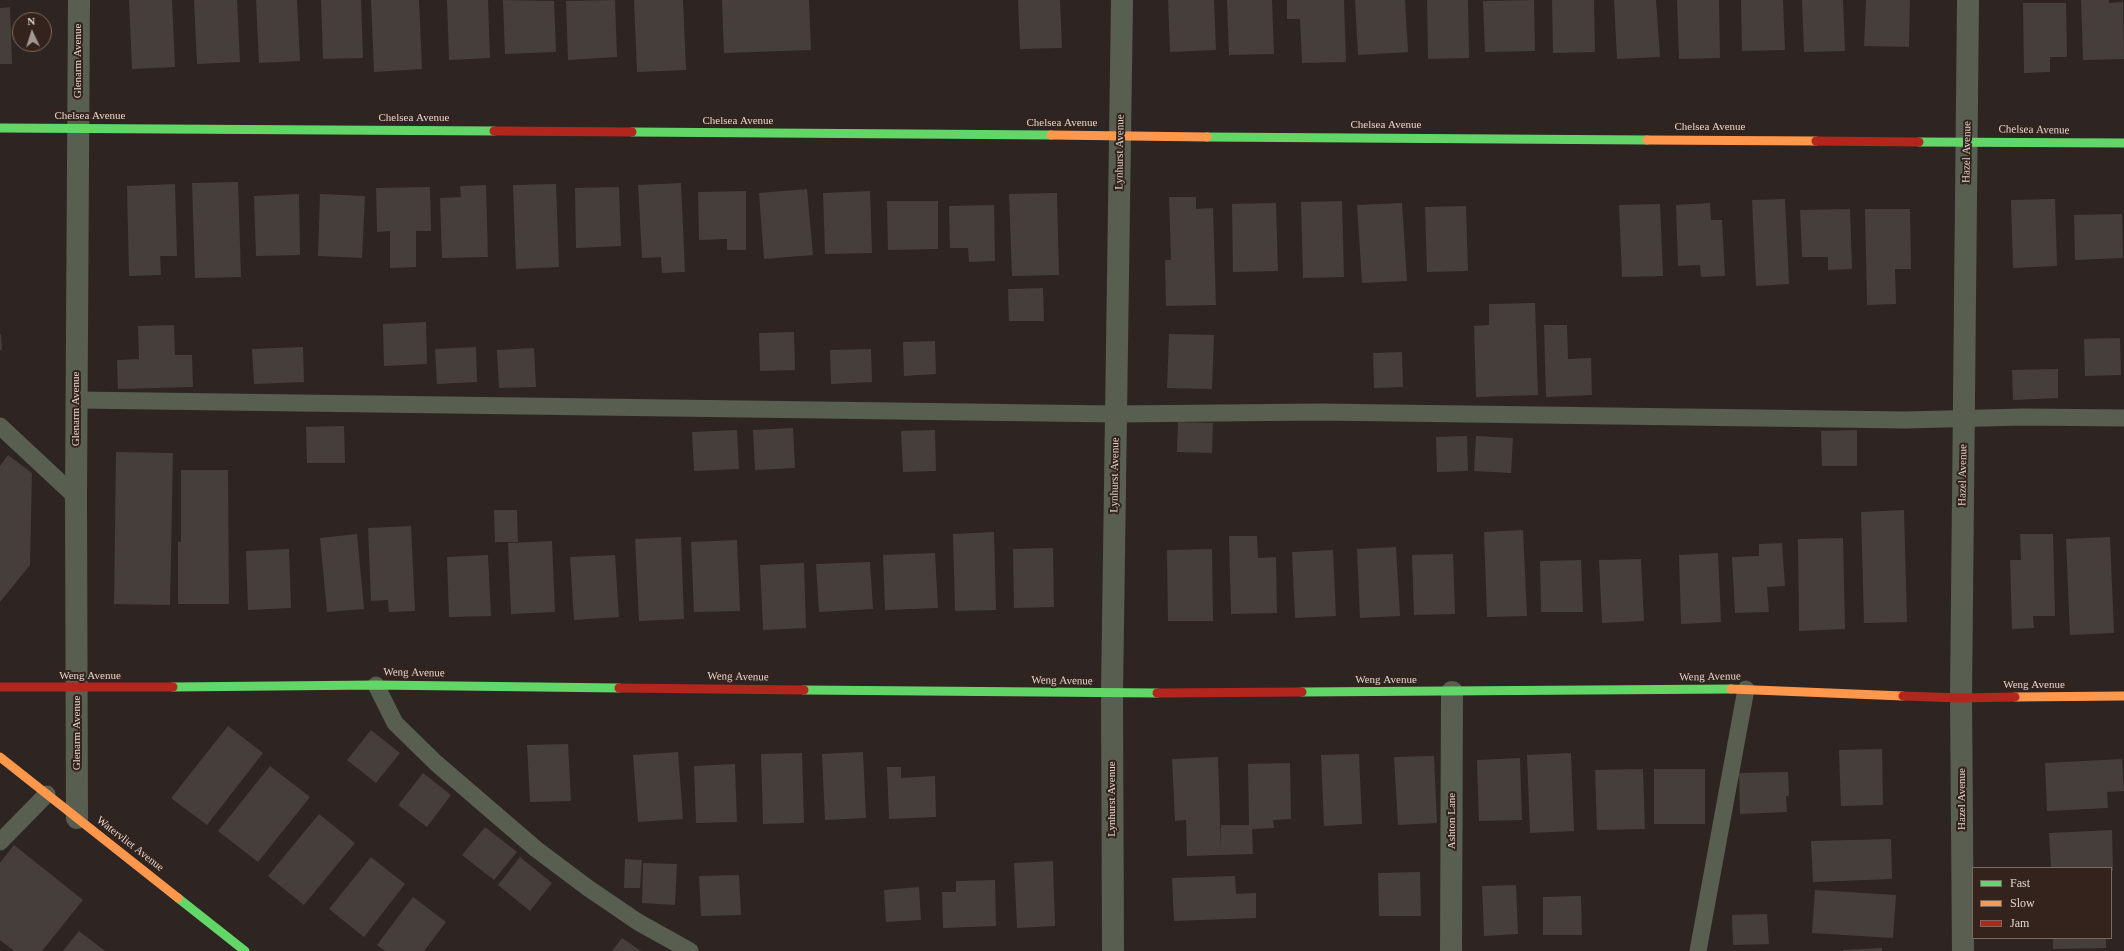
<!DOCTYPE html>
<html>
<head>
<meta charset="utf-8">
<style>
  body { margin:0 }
  #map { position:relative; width:2124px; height:951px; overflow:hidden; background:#2e2522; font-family:Georgia,serif }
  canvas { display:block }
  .legend { position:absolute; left:1972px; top:867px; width:140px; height:72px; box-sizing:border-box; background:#34231c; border:1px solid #796a64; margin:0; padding:5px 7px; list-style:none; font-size:12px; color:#e0d4cf }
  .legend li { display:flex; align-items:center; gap:8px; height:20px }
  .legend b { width:20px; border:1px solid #796a64 }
  .north { position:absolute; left:12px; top:12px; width:40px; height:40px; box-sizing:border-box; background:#34231c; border:1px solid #796a64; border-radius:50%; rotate:356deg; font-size:11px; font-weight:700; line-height:16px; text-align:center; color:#e0d4cf }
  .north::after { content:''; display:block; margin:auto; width:14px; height:18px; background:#a29792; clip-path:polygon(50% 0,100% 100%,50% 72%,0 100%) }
</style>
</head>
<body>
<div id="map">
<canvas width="2124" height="951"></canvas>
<ul class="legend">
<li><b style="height:5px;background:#63d668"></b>Fast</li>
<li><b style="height:5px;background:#ff974d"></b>Slow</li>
<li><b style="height:5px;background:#b3261e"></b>Jam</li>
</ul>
<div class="north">N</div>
</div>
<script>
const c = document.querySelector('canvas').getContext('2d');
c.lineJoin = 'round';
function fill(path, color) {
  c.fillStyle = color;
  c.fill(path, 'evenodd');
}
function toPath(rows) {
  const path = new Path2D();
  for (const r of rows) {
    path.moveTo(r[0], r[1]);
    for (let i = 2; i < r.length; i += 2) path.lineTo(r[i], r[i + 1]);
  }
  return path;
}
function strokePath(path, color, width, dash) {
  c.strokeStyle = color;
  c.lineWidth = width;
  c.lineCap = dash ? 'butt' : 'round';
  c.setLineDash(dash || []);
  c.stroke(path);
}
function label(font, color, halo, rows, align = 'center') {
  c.font = font + ' Georgia,serif';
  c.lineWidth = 4;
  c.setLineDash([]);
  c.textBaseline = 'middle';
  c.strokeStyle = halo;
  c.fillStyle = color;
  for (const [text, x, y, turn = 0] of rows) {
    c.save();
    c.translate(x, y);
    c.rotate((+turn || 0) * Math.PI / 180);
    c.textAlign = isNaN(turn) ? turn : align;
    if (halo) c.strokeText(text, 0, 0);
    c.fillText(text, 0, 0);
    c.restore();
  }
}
fill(toPath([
  [129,0,172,0,175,67,132,69],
  [194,0,237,0,240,62,197,64],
  [256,0,297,0,300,61,259,63],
  [321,0,361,0,363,58,323,59],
  [371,0,419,0,422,69,374,72],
  [447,0,488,0,490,58,449,60],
  [503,0,554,1,556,52,505,54],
  [615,0,617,57,568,60,566,1],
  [634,0,683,0,686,70,637,72],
  [722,0,809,0,811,50,724,53],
  [1018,0,1060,0,1062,48,1020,49],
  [1168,0,1214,0,1216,50,1170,52],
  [1227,0,1272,0,1274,54,1229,55],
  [1287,0,1344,0,1346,62,1302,63,1300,19,1287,19],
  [1355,0,1405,0,1408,52,1358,55],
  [1427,0,1468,0,1469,58,1428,59],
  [1534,0,1535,51,1485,52,1483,1],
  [1552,0,1594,0,1595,52,1553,53],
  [1614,0,1656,0,1660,57,1617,59],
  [1677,0,1719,0,1720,58,1679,59],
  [1741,0,1783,0,1785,50,1742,51],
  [1802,0,1843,0,1845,51,1804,52],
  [1866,0,1910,0,1909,47,1864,46],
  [2081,0,2109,0,2109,3,2123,2,2124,59,2083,60],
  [2023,3,2066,3,2067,57,2050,57,2050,72,2024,73],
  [10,7,12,64,0,64,0,8],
  [238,182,241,277,195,278,192,183],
  [681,183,685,272,662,273,661,257,642,258,638,185],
  [175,184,177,256,160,256,161,275,129,276,127,186],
  [556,184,559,267,516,269,513,185],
  [486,185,488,257,442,258,440,198,461,197,460,186],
  [430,187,431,231,416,231,416,267,390,268,390,231,377,232,376,188],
  [619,187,621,246,576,248,575,188],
  [807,189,813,255,764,259,759,193],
  [746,191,746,250,727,250,727,239,699,240,698,192],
  [870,191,872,253,825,254,823,193],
  [1057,193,1059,275,1012,276,1009,194],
  [299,194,300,255,256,256,254,196],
  [320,194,365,196,362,258,318,256],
  [1169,197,1196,197,1196,209,1213,208,1216,305,1166,306,1165,260,1171,260],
  [1785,199,1789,284,1756,286,1752,200],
  [2055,199,2057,266,2013,268,2011,200],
  [887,201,938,201,938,249,888,250],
  [1342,201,1344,277,1303,278,1301,202],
  [1276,203,1278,271,1233,272,1232,204],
  [1402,203,1407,281,1362,283,1357,205],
  [1710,203,1711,220,1722,220,1725,276,1701,277,1700,265,1678,266,1676,205],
  [1660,204,1663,276,1622,277,1619,205],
  [994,205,995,261,969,262,968,248,950,248,949,206],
  [1466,206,1468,271,1427,272,1425,207],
  [1850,209,1852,269,1828,270,1828,257,1802,257,1800,210],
  [1865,209,1910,209,1911,269,1895,269,1896,304,1867,305],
  [2122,214,2123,258,2075,260,2074,215],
  [1043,288,1044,321,1009,321,1008,289],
  [1535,303,1538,395,1476,397,1474,326,1489,325,1489,304],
  [426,322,427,364,384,366,383,324],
  [174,325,175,355,192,355,193,387,118,389,117,360,139,359,138,326],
  [1544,325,1567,325,1568,359,1591,358,1592,395,1546,397],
  [794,332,795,370,760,371,759,333],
  [0,334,1,334,2,350,0,350],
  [1169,334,1214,335,1212,389,1167,388],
  [2120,338,2121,375,2085,376,2084,339],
  [935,341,936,374,904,376,903,342],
  [303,347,304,382,254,384,252,349],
  [476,347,477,382,437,384,435,349],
  [534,348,536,387,499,388,497,350],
  [871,349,872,382,831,384,830,350],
  [1402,352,1403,387,1374,388,1373,353],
  [2058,369,2058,398,2013,400,2012,370],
  [1178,422,1213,423,1212,453,1177,452],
  [344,426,345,463,307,463,306,427],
  [793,428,795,468,755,470,753,430],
  [737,430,739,469,694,471,692,432],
  [935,430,936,471,903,472,901,431],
  [1857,430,1857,466,1822,466,1821,431],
  [1467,436,1468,471,1437,472,1436,437],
  [1476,436,1513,438,1511,473,1474,471],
  [116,452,173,453,170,605,114,604],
  [8,455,32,473,30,565,0,602,0,466],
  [181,470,228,470,229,604,178,604,178,542,181,542],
  [494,510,517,510,518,542,495,542],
  [1904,510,1907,622,1864,623,1861,512],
  [411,526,415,611,389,612,388,600,371,601,368,528],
  [1523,530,1527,616,1487,617,1484,532],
  [994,532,996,610,955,611,953,534],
  [357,534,364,609,327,612,320,538],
  [2020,534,2053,534,2055,616,2033,616,2034,628,2012,629,2010,560,2021,560],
  [1229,536,1257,536,1258,558,1276,557,1277,613,1231,614],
  [681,537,684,619,639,621,635,539],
  [2110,537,2114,633,2070,635,2066,539],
  [1843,538,1845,629,1799,631,1798,539],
  [737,540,740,611,694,612,691,542],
  [552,541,555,612,511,614,508,543],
  [1782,543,1785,586,1767,587,1769,612,1735,613,1732,557,1759,556,1759,544],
  [1396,547,1400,616,1360,618,1357,549],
  [1053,548,1054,607,1014,608,1013,549],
  [289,549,291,608,248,610,246,551],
  [1212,549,1213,621,1168,621,1167,550],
  [1333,550,1336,616,1295,618,1292,552],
  [935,553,938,608,885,610,883,555],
  [1718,553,1721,622,1681,624,1679,555],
  [1453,554,1455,614,1414,615,1412,555],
  [488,555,491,616,449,617,447,557],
  [615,555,619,617,574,620,570,557],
  [1641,559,1644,621,1602,623,1599,560],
  [1581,560,1583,612,1541,612,1540,561],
  [870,562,873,609,819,612,816,564],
  [804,563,806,628,763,630,760,565],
  [228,726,263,753,207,825,171,798],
  [371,730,400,753,376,783,347,760],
  [568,744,571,801,530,802,527,745],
  [1882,749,1883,805,1841,806,1839,750],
  [678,752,683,819,638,822,633,755],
  [863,752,866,818,825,820,822,754],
  [802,753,804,823,763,824,761,754],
  [1571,753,1574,831,1530,833,1527,755],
  [1359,754,1362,824,1324,826,1321,755],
  [1434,756,1437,823,1398,825,1394,757],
  [1218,757,1221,849,1221,825,1249,825,1248,764,1290,763,1291,819,1273,820,1274,828,1252,829,1253,854,1187,856,1186,820,1175,821,1172,759],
  [1520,758,1522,820,1479,821,1477,760],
  [2122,759,2124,791,2107,792,2108,808,2047,811,2045,763],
  [735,764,737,822,696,823,694,766],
  [270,766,310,797,258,862,218,831],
  [887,767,901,767,901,778,935,776,936,817,889,819],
  [1643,769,1645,829,1597,830,1595,770],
  [1654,769,1705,769,1705,824,1654,824],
  [1788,772,1789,796,1786,796,1787,812,1740,814,1739,773],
  [423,773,451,795,427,827,398,805],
  [319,814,355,843,304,905,268,876],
  [485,827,517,852,494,880,462,855],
  [2112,830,2113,871,2111,871,2111,868,2051,868,2049,833],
  [1891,839,1892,879,1813,882,1811,841],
  [14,845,83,900,42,951,14,951,0,940,0,863],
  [371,857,405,884,364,937,329,909],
  [520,857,552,883,530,911,498,885],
  [625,859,642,860,640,888,624,888],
  [1053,861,1055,926,1017,928,1014,863],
  [643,863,677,864,675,905,642,903],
  [1420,872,1421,916,1379,916,1378,873],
  [739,875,741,915,701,916,699,876],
  [1235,876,1236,894,1256,893,1256,918,1174,921,1172,878],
  [995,880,996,926,943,928,942,892,956,892,956,881],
  [1516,885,1518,934,1484,936,1482,886],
  [919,887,921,920,886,922,884,890],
  [1815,890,1896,895,1893,938,1812,933],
  [1581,896,1582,935,1543,935,1543,897],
  [413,897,446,922,424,951,385,951,377,945],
  [1767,914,1769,944,1733,945,1732,915],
  [79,931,105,951,63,951],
  [622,938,641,951,612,951],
  [2053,938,2106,938,2106,948,2053,949],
  [1882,948,1882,951,1843,951,1843,950]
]), '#463e3b');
strokePath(toPath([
  [77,400,1116,414,1320,412,1905,420,2024,417,2124,418],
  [0,426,76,497],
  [376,685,395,723,436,763,536,849,588,888,638,922,690,951],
  [0,842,47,794],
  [1698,951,1746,689]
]), '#585e50', 17);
strokePath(toPath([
  [77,818,76,497,79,0],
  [1113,951,1112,693,1122,0],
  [1451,951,1452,692],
  [1963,951,1961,698,1968,0]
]), '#585e50', 22);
strokePath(toPath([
  [0,128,494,131],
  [632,132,1051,135],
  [1207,137,1647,140],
  [1919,142,2124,143],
  [173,687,376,685,619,688],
  [804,690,1157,693],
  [1302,692,1731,689],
  [178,898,245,951]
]), '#63d668', 9);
strokePath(toPath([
  [1051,135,1207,137],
  [1647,140,1816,141],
  [1731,689,1903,696],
  [2015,697,2124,696],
  [0,757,178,898]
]), '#ff974d', 9);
strokePath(toPath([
  [494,131,632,132],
  [1816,141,1919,142],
  [0,687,173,687],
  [619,688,804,690],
  [1157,693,1302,692],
  [1903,696,1961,698,2015,697]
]), '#b3261e', 9);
label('11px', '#e0d4cf', '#34231c', [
  ["Glenarm Avenue",78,61,-90],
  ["Chelsea Avenue",90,116],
  ["Chelsea Avenue",414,118],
  ["Chelsea Avenue",738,121],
  ["Chelsea Avenue",1062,123],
  ["Chelsea Avenue",1386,125],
  ["Chelsea Avenue",1710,127],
  ["Chelsea Avenue",2034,130,1],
  ["Lynhurst Avenue",1120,152,-89],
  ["Hazel Avenue",1967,152,-89],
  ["Glenarm Avenue",76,409,-90],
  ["Lynhurst Avenue",1115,475,-89],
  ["Hazel Avenue",1963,475,-89],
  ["Weng Avenue",414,673,1],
  ["Weng Avenue",90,676],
  ["Weng Avenue",738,677,1],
  ["Weng Avenue",1710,677,-1],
  ["Weng Avenue",1386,680],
  ["Weng Avenue",1062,681,1],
  ["Weng Avenue",2034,685],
  ["Glenarm Avenue",77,733,-90],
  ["Lynhurst Avenue",1112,799,-90],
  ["Hazel Avenue",1962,799,-90],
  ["Ashton Lane",1452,821,-90],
  ["Watervliet Avenue",130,844,38]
]);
</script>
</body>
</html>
